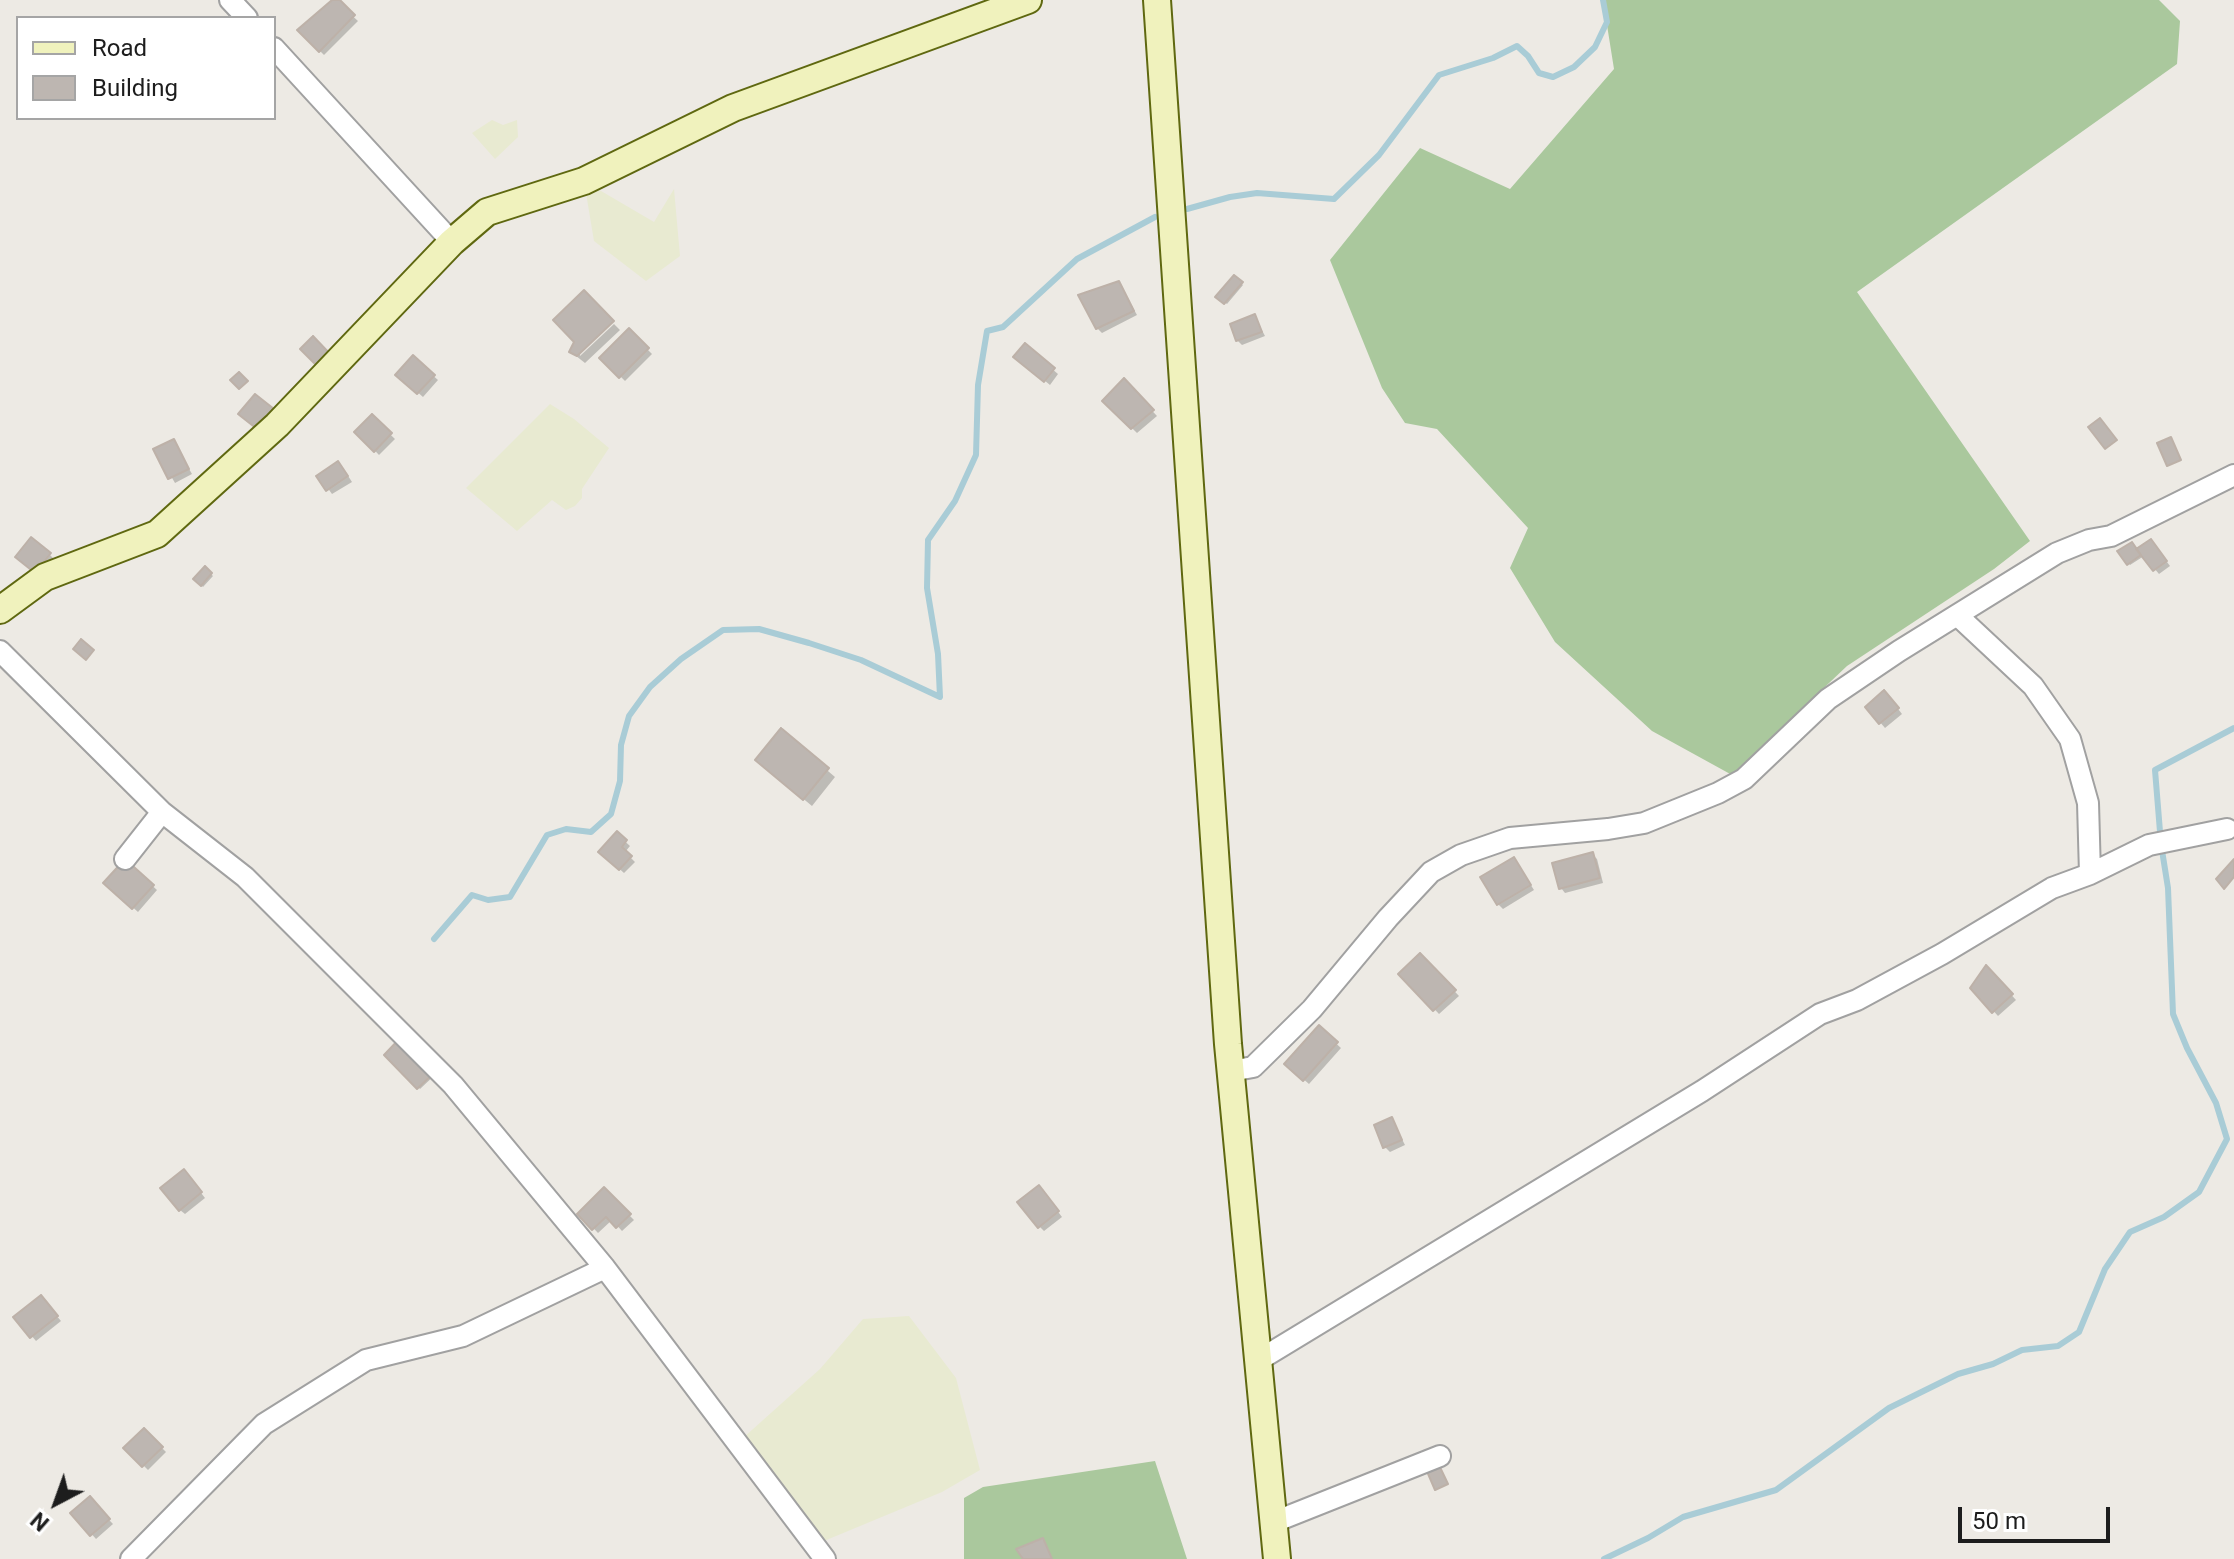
<!DOCTYPE html>
<html>
<head>
<meta charset="utf-8">
<style>
  body { margin:0 }
  #map { position:relative; width:2234px; height:1559px; overflow:hidden; background:#edeae4; font-family:Roboto,sans-serif }
  canvas { display:block }
  .legend { position:absolute; left:16px; top:16px; width:260px; height:104px; box-sizing:border-box; background:#fff; border:2px solid #a5a5a5; margin:0; padding:10px 14px; list-style:none; font-size:24px; color:#1d1d1d }
  .legend li { display:flex; align-items:center; gap:16px; height:40px }
  .legend b { width:40px; border:2px solid #a5a5a5 }
  .north { position:absolute; left:16px; top:1463px; width:80px; height:80px; -webkit-text-stroke:6px #fff; paint-order:stroke; rotate:221deg; font-size:22px; font-weight:700; line-height:32px; text-align:center; color:#1d1d1d }
  .north::after { content:''; display:block; margin:auto; width:28px; height:36px; background:#1d1d1d; clip-path:polygon(50% 0,100% 100%,50% 72%,0 100%) }
  .scale { position:absolute; left:1958px; top:1507px; width:152px; height:36px; box-sizing:border-box; border:4px solid #1d1d1d; border-top:0; padding-left:10px; font-size:24px; line-height:28px; white-space:nowrap; color:#1d1d1d; -webkit-text-stroke:6px #fff; paint-order:stroke }
</style>
</head>
<body>
<div id="map">
<canvas width="2234" height="1559"></canvas>
<ul class="legend">
<li><b style="height:10px;background:#f0f2bd"></b>Road</li>
<li><b style="height:22px;background:#bdb6b1"></b>Building</li>
</ul>
<div class="north">N</div>
<div class="scale">50 m</div>
</div>
<script>
const c = document.querySelector('canvas').getContext('2d');
c.lineJoin = 'round';
function fill(path, color) {
  c.fillStyle = color;
  c.fill(path, 'evenodd');
}
function toPath(rows) {
  const path = new Path2D();
  for (const r of rows) {
    path.moveTo(r[0], r[1]);
    for (let i = 2; i < r.length; i += 2) path.lineTo(r[i], r[i + 1]);
  }
  return path;
}
function strokePath(path, color, width, dash) {
  c.strokeStyle = color;
  c.lineWidth = width;
  c.lineCap = dash ? 'butt' : 'round';
  c.setLineDash(dash || []);
  c.stroke(path);
}
fill(toPath([
  [492,120,503,125,517,120,518,137,495,159,472,133],
  [584,181,654,222,674,189,680,256,646,281,594,241],
  [550,404,574,419,609,448,582,489,582,498,575,506,566,510,552,500,517,531,466,488],
  [909,1316,956,1378,980,1470,942,1492,824,1541,743,1438,820,1369,863,1319]
]), '#e8ead1');
fill(toPath([
  [1603,0,2159,0,2180,21,2177,64,1857,292,2030,541,1994,569,1847,666,1732,775,1652,731,1555,642,1510,568,1528,528,1437,429,1405,423,1382,388,1330,260,1420,148,1510,189,1614,69],
  [1155,1461,1187,1559,964,1559,964,1498,983,1487]
]), '#aac89d');
fill(toPath([
  [335,0,358,21,324,55,300,31],
  [1235,278,1243,285,1227,304,1218,297],
  [1119,283,1137,315,1102,333,1097,328],
  [584,293,580,356,614,324,620,330,585,363,571,352,576,342],
  [1255,317,1265,336,1242,345,1237,340],
  [629,331,652,354,625,381,602,358],
  [1025,346,1058,374,1050,385,1021,361],
  [413,358,438,380,423,397,398,375],
  [1124,381,1157,416,1137,433,1104,401],
  [372,417,395,439,379,455,357,432],
  [173,441,192,474,175,483,156,450],
  [343,468,352,482,332,494,319,476],
  [2155,546,2170,566,2159,574,2144,556,2130,565,2120,552,2137,551],
  [49,554,54,559,41,576,22,561],
  [205,569,213,576,203,587,195,579],
  [1889,697,1902,714,1885,728,1867,707],
  [781,731,835,777,812,806,765,767],
  [617,834,630,846,625,852,635,862,624,873,601,852],
  [1592,854,1597,859,1603,883,1565,893,1561,888],
  [1514,859,1534,890,1503,909,1498,904],
  [125,861,157,890,138,912,106,883],
  [1420,955,1459,996,1439,1014,1401,974],
  [1987,968,2016,1000,1998,1016,1973,988],
  [1319,1028,1341,1048,1309,1084,1286,1064],
  [387,1055,438,1072,420,1089],
  [1392,1120,1405,1145,1390,1152,1385,1147],
  [188,1176,205,1198,185,1214,180,1210],
  [604,1190,634,1220,622,1231,612,1220,598,1233,580,1214],
  [1043,1192,1062,1217,1044,1231,1039,1226],
  [45,1302,61,1321,36,1341,16,1317],
  [144,1430,166,1452,148,1470,126,1448],
  [89,1499,113,1524,96,1539,73,1513]
]), '#0003');
strokePath(toPath([
  [1187,209,1230,197,1257,193,1334,199,1379,155,1439,75,1493,58,1517,46,1528,56,1539,73,1553,77,1574,67,1595,47,1607,22,1603,0],
  [434,939,472,895,488,900,510,897,547,835,566,829,591,832,611,814,620,781,621,745,629,716,650,687,681,659,723,630,759,629,809,643,861,660,940,697,938,654,927,588,928,540,955,501,976,455,978,385,987,331,1003,327,1077,259,1155,217],
  [1604,1559,1648,1538,1683,1517,1776,1490,1889,1408,1958,1374,1993,1364,2022,1350,2058,1346,2079,1332,2105,1269,2130,1232,2164,1217,2199,1192,2227,1139,2216,1103,2187,1048,2173,1014,2168,888,2161,844,2155,770,2234,728]
]), '#a9ccd6', 6);
const building = toPath([
  [332,0,340,0,355,15,319,52,297,30,332,0],
  [1234,275,1243,282,1224,304,1215,297,1234,275],
  [1119,281,1134,311,1096,329,1078,295,1119,281],
  [584,290,614,321,577,356,569,352,574,342,553,320,584,290],
  [1255,314,1262,332,1236,341,1230,324,1255,314],
  [629,328,649,348,619,378,599,358,629,328],
  [313,336,332,356,320,369,300,349,313,336],
  [1025,343,1055,368,1044,382,1013,357,1025,343],
  [413,355,435,375,417,394,395,375,413,355],
  [239,372,248,381,239,389,230,380,239,372],
  [1124,378,1154,410,1131,429,1102,401,1124,378],
  [255,394,274,409,257,429,238,414,255,394],
  [372,414,392,433,374,452,354,432,372,414],
  [2100,418,2117,440,2105,449,2088,427,2100,418],
  [2171,437,2181,460,2167,466,2157,443,2171,437],
  [174,439,189,469,168,479,153,449,174,439],
  [338,461,348,476,326,491,316,476,338,461],
  [31,537,51,553,35,573,15,557,31,537],
  [2151,539,2167,561,2153,571,2136,549,2151,539],
  [2132,542,2141,555,2127,565,2117,551,2132,542],
  [205,566,212,573,201,586,193,579,205,566],
  [81,639,94,650,86,660,73,649,81,639],
  [1884,690,1899,708,1879,724,1865,707,1884,690],
  [781,728,829,768,803,800,755,760,781,728],
  [617,831,627,840,622,847,632,856,619,870,598,852,617,831],
  [1593,852,1600,878,1559,889,1552,863,1593,852],
  [1514,857,1531,885,1497,905,1480,877,1514,857],
  [125,859,154,885,132,909,103,883,125,859],
  [2234,859,2234,877,2224,889,2216,879,2234,859],
  [1420,953,1456,990,1433,1011,1398,974,1420,953],
  [1986,965,2013,994,1992,1013,1970,988,1986,965],
  [1319,1025,1338,1042,1303,1081,1284,1064,1319,1025],
  [403,1035,438,1069,417,1089,384,1055,403,1035],
  [1392,1117,1402,1140,1383,1148,1374,1125,1392,1117],
  [184,1169,202,1192,179,1211,160,1188,184,1169],
  [1039,1185,1059,1211,1038,1228,1017,1202,1039,1185],
  [604,1187,631,1214,616,1228,606,1217,592,1230,577,1214,604,1187],
  [41,1295,58,1316,30,1338,13,1317,41,1295],
  [144,1428,163,1447,142,1467,123,1448,144,1428],
  [1438,1463,1448,1484,1435,1490,1426,1469,1438,1463],
  [90,1496,110,1519,90,1536,70,1513,90,1496],
  [1043,1538,1052,1559,1023,1559,1016,1549,1043,1538]
]);
fill(building, '#bdb6b1');
strokePath(building, '#bdb1a8', 2);
const street = toPath([
  [230,0,247,18],
  [274,48,452,242],
  [1957,615,2033,686,2070,739,2088,803,2090,874],
  [0,651,162,812,245,877,453,1085,605,1268,463,1336,366,1360,264,1424,131,1559],
  [125,859,162,812],
  [1231,1071,1253,1067,1312,1009,1388,918,1431,872,1461,855,1510,838,1608,829,1644,823,1718,793,1744,779,1828,699,1899,651,2057,553,2089,540,2111,536,2234,475],
  [605,1268,825,1559],
  [1259,1360,1702,1091,1820,1014,1857,1000,1942,954,2052,888,2090,874,2149,845,2227,829],
  [1274,1522,1440,1456]
]);
const secondary = toPath([
  [1157,0,1228,1044,1277,1559],
  [0,610,45,577,157,534,277,425,452,242,487,212,584,181,733,108,1028,0]
]);
strokePath(street, '#a1a1a1', 24);
strokePath(secondary, '#5f6810', 30);
strokePath(street, '#fff', 20);
strokePath(secondary, '#f0f2bd', 26);
</script>
</body>
</html>
